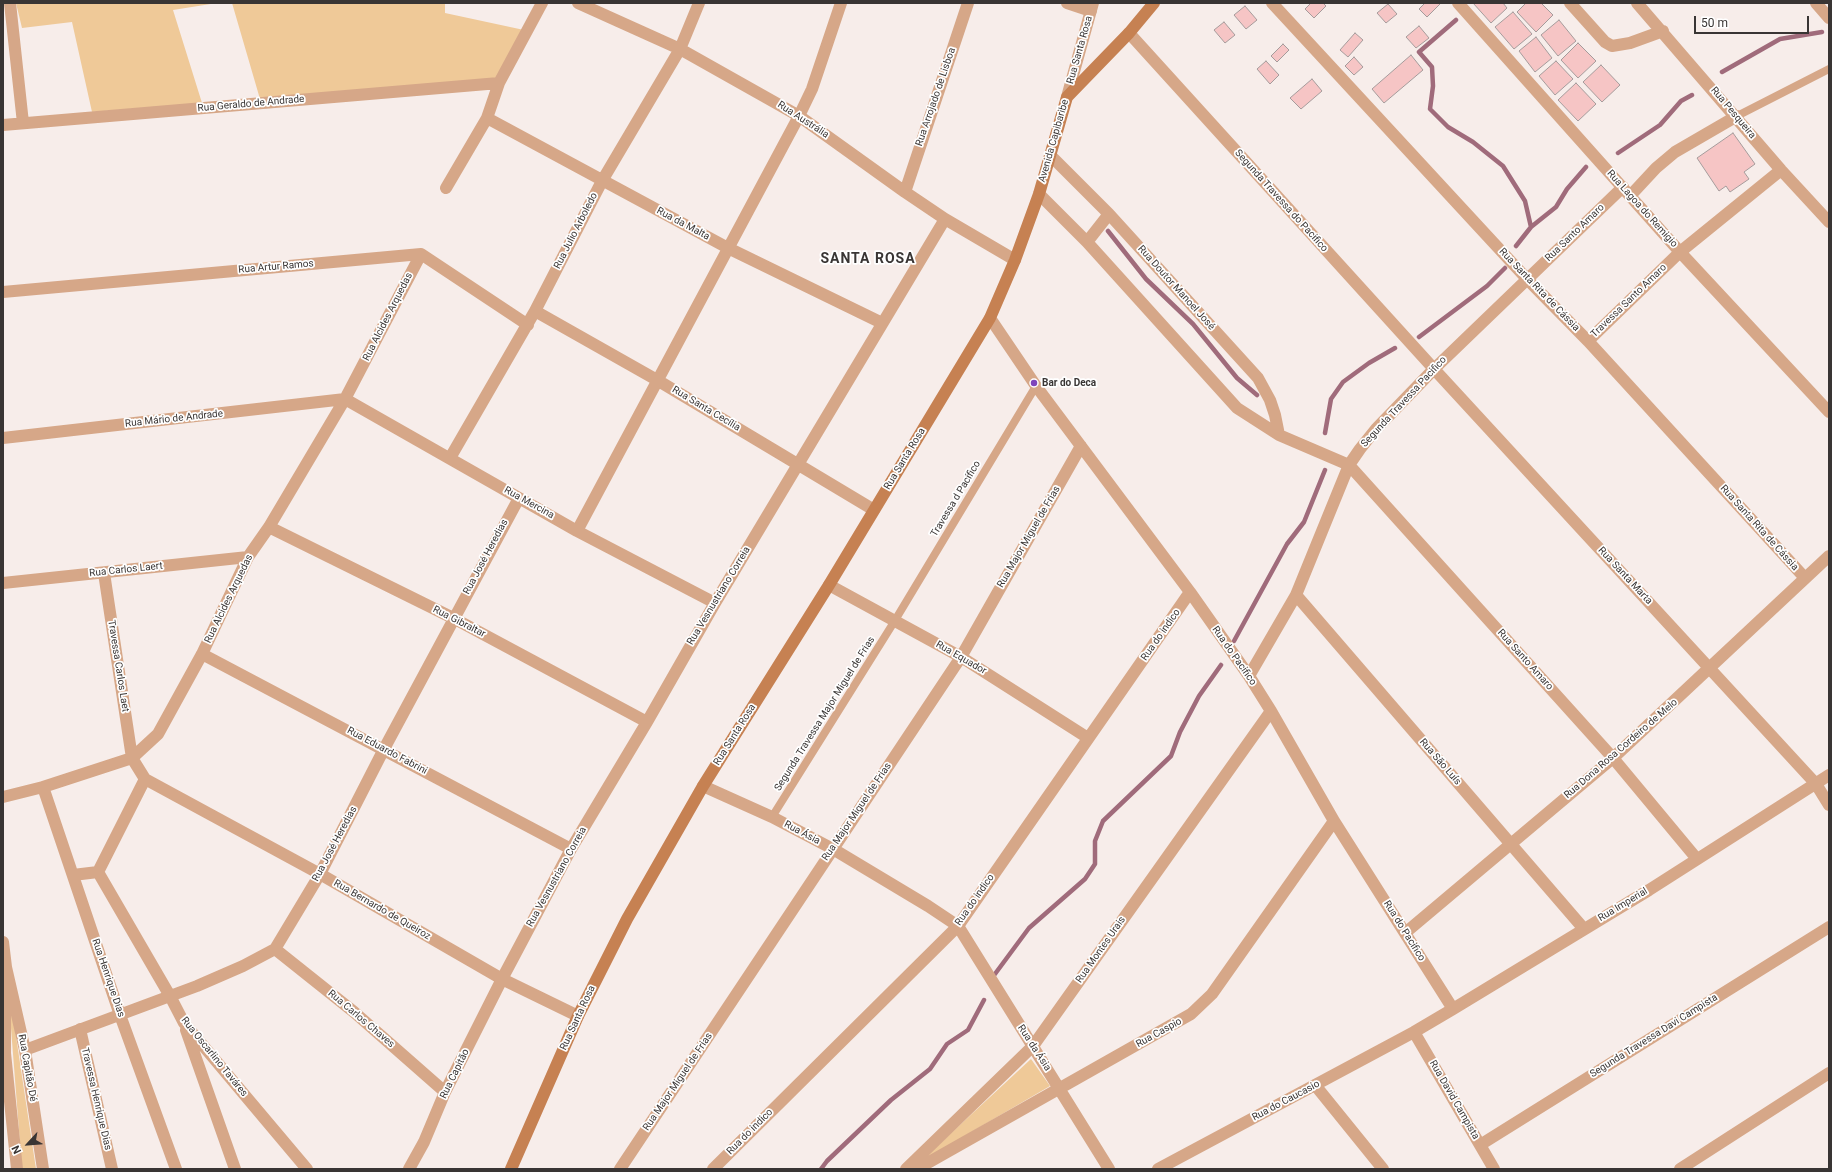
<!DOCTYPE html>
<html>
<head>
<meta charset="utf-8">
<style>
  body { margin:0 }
  #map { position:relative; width:1832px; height:1172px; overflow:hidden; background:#f7edea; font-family:Roboto,sans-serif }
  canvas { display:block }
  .frame { position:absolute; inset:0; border:4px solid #393534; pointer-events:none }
  .north { position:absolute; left:8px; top:1124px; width:40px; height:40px; -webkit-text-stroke:3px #fff; paint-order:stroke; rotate:244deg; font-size:11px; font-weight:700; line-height:16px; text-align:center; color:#393534 }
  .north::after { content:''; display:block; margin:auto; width:14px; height:18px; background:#393534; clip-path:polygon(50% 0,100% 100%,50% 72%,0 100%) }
  .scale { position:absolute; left:1694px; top:16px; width:115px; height:18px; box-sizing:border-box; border:2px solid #393534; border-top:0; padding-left:5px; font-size:12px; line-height:14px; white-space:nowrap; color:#393534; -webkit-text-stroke:3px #fff; paint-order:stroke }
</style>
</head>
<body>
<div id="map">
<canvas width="1832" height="1172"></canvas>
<div class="frame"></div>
<div class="north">N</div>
<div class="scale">50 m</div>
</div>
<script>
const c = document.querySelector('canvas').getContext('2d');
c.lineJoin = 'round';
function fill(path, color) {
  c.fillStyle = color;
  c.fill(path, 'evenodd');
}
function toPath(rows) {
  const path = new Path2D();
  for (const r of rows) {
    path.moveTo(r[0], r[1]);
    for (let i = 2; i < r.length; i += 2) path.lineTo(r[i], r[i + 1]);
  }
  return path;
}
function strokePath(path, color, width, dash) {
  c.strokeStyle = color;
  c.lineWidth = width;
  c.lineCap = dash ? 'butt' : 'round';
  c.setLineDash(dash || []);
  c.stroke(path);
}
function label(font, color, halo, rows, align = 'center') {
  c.font = font + ' Roboto,sans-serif';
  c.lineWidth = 3.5;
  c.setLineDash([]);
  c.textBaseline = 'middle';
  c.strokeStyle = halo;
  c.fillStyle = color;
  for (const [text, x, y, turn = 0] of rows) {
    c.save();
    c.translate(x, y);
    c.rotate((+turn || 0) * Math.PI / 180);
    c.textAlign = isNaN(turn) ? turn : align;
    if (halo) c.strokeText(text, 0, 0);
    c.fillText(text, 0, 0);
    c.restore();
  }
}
fill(toPath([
  [16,3,217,3,173,10,202,103,92,112,72,22,22,28],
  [232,3,445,3,445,13,524,30,498,80,260,99],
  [7,977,36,1169,22,1169],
  [1031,1059,1050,1086,920,1162]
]), '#efc998');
strokePath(toPath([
  [1456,20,1419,52,1432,67,1433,86,1430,109,1448,127,1473,142,1503,166,1525,201,1531,227],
  [1722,72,1780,39,1822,32],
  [1618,153,1660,125,1681,101,1692,95],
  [1108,231,1146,279,1193,324,1237,378,1257,395],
  [1516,246,1531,227,1556,207,1567,189,1586,167],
  [1419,337,1487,286,1505,268],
  [1325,433,1331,399,1343,382,1369,363,1395,348],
  [1234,641,1287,544,1304,522,1325,470],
  [992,978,1029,928,1085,879,1095,864,1095,841,1103,821,1171,756,1180,732,1199,696,1221,665],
  [821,1169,827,1161,891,1100,930,1069,947,1044,968,1030,984,1000]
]), '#a06b7b', 4.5);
const building = toPath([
  [1311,3,1323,3,1326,6,1314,18,1305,9,1311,3],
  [1425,3,1438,3,1440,4,1427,17,1419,9,1425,3],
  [1473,3,1503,3,1507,8,1491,23,1473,3],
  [1526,3,1541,3,1553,15,1536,32,1517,12,1526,3],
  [1388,4,1397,14,1386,23,1377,13,1388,4],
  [1245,6,1257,20,1246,29,1234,15,1245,6],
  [1513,12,1532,34,1514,49,1495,27,1513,12],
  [1559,20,1576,41,1558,56,1541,35,1559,20],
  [1224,22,1235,35,1225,43,1214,30,1224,22],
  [1419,26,1429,38,1416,48,1406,37,1419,26],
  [1355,33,1363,40,1348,57,1340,50,1355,33],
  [1536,37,1552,58,1535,72,1519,51,1536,37],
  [1578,43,1596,61,1578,78,1561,60,1578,43],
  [1283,44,1289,50,1277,62,1271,56,1283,44],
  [1411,55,1423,70,1384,103,1372,89,1411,55],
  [1354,57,1363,67,1354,75,1345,66,1354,57],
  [1266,61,1279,75,1270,84,1257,69,1266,61],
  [1556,61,1573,79,1555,95,1539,76,1556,61],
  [1601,65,1620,85,1602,102,1583,82,1601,65],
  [1312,79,1322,91,1301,109,1290,98,1312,79],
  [1576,83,1596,104,1578,121,1558,100,1576,83],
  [1733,133,1755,164,1744,172,1749,179,1730,192,1726,186,1719,191,1697,158,1733,133]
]);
fill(building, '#f6c5c5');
strokePath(building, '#a59b9b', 1);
strokePath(toPath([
  [1737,116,1829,69],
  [772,817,894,622,1036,386]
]), '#d6a788', 8);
strokePath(toPath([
  [10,3,23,123],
  [578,3,680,49,799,116,905,192,945,219,1015,260],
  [1067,3,1091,11],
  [1272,3,1527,279,1588,341,1805,578],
  [1458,3,1680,252,1829,412],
  [1570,3,1605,42,1612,46,1630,43,1663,31],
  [1637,3,1781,170,1829,222],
  [1816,3,1829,18],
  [1129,33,1434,369,1816,784,1829,805],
  [1067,97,1093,3],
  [487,118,728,248,882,323],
  [3,125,499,83],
  [1050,155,1109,214,1258,378,1270,400,1275,415,1279,435],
  [446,188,487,118,499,83,542,3],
  [905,192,968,3],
  [1039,194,1087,242,1237,408,1279,435,1349,465,1613,758,1697,859],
  [1630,196,1656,168,1675,152,1737,116],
  [1087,242,1109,214],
  [3,292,421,254,528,325],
  [535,311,657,380,874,510],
  [990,318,1036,386,1190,592,1249,676,1271,711,1334,821,1453,1009],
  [1588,341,1680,252,1781,170],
  [3,438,345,399,577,531,715,603],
  [450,458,535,311,602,181,680,49,699,3],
  [269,527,453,618,647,722],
  [577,531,799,116,812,89,841,3],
  [104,573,132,758,145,779,320,874,502,979,578,1016],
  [3,583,248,557],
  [829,585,961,657,1088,738],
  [1296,595,1584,929],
  [202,654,571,849],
  [1249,676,1296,595,1349,465,1360,449,1376,429,1434,369,1623,187],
  [703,786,772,817,833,849,928,906,958,926,1109,1169],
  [43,787,120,1015,176,1169],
  [3,797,43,787,132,758,158,734,202,654,248,557,269,527,345,399,421,254],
  [98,872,170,996,184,1023,307,1169],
  [73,875,98,872,145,779],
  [1405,933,1613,758,1829,556],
  [3,942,6,967,25,1050,43,1169],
  [275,949,354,1012,445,1092],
  [5,984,5,1053,17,1169],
  [80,1029,112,1169],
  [186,1030,235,1169],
  [1414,1032,1494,1169],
  [25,1050,197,986,243,966,275,949,320,874,384,749,519,498],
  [1315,1085,1383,1169],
  [1480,1145,1829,927],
  [409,1169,424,1142,445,1092,502,979,571,849,647,722,715,603,945,219],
  [620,1169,961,657,1081,446],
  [713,1169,958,926,1190,592],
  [906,1169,1033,1046,1271,711],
  [917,1169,1191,1014,1212,994,1334,821],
  [1158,1169,1414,1032,1453,1009,1649,890,1829,775],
  [1680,1169,1829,1073]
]), '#d6a788', 12);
strokePath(toPath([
  [511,1169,578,1016,627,919,703,786,829,585,990,318,1015,260,1039,194,1067,97,1129,33,1154,3]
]), '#c68152', 12);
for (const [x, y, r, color] of [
  [1034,383,4,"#7e45bc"]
]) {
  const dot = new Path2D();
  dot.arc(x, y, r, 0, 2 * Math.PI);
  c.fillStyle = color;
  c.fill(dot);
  strokePath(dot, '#fff', 1.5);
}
label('10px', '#393534', '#fff', [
  ["Rua Santa Rosa",1080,50,-74],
  ["Rua Arrojado de Lisboa",936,97,-71],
  ["Rua Geraldo de Andrade",251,104,-5],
  ["Rua Pesqueira",1733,113,50],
  ["Rua Austrália",803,120,33],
  ["Avenida Capibaribe",1054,141,-74],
  ["Segunda Travessa do Pacifico",1281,201,48],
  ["Rua Lagoa do Remigio",1642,209,48],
  ["Rua da Malta",683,224,28],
  ["Rua Julio Arboledo",576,231,-63],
  ["Rua Santo Amaro",1575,233,-44],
  ["Rua Artur Ramos",276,267,-5],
  ["Rua Doutor Manoel José",1176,288,48],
  ["Rua Santa Rita de Cássia",1539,290,46],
  ["Travessa Santo Amaro",1629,301,-44],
  ["Rua Alcides Arquedas",388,317,-63],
  ["Segunda Travessa Pacifico",1404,402,-47],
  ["Rua Santa Cecília",706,409,31],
  ["Rua Mário de Andrade",174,419,-6],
  ["Rua Santa Rosa",905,459,-59],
  ["Travessa d Pacífico",956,499,-59],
  ["Rua Mercina",529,503,29],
  ["Rua Santa Rita de Cássia",1759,528,48],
  ["Rua Major Miguel de Frias",1029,537,-60],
  ["Rua José Heredias",486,557,-62],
  ["Rua Carlos Laert",126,570,-6],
  ["Rua Santa Marta",1625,576,47],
  ["Rua Vesnustriano Correia",719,596,-59],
  ["Rua Alcides Arquedas",229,599,-64],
  ["Rua Gibraltar",459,622,27],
  ["Rua do indico",1161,635,-55],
  ["Rua do Pacifico",1234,656,55],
  ["Rua Equador",961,658,30],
  ["Rua Santo Amaro",1525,660,48],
  ["Travessa Carlos Laet",118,666,81],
  ["Segunda Travessa Major Miguel de Frias",825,714,-58],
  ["Rua Santa Rosa",735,735,-58],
  ["Rua Dona Rosa Cordeiro de Melo",1621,749,-41],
  ["Rua Eduardo Fabrini",387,751,28],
  ["Rua São Luís",1440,762,49],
  ["Rua Major Miguel de Frias",857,812,-56],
  ["Rua Ásia",802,833,28],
  ["Rua José Heredias",335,844,-62],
  ["Rua Vesnustriano Correia",557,877,-61],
  ["Rua do indico",975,900,-55],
  ["Rua Imperial",1623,905,-31],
  ["Rua Bernardo de Queiroz",382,910,30],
  ["Rua do Pacifico",1404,931,58],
  ["Rua Montes Urais",1101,950,-55],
  ["Rua Henrique Dias",108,978,71],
  ["Rua Santa Rosa",578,1018,-65],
  ["Rua Carlos Chaves",361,1019,40],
  ["Rua Caspio",1159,1033,-29],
  ["Segunda Travessa Davi Campista",1654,1036,-32],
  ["Rua da Ásia",1034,1048,57],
  ["Rua Oscarlino Taváres",214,1057,51],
  ["Rua Capitão Dé",27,1068,80],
  ["Rua Capitão",455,1074,-64],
  ["Rua Major Miguel de Frias",678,1082,-56],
  ["Travessa Henrique Dias",96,1099,77],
  ["Rua David Campista",1454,1100,60],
  ["Rua do Caucasio",1286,1101,-28],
  ["Rua do indico",750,1132,-45]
]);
label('bold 10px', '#393534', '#fff', [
  ["Bar do Deca",1042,383]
], 'left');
c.letterSpacing = '1px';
label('bold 14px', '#393534', '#fff', [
  ["SANTA ROSA",868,259]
]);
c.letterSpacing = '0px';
</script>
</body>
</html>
